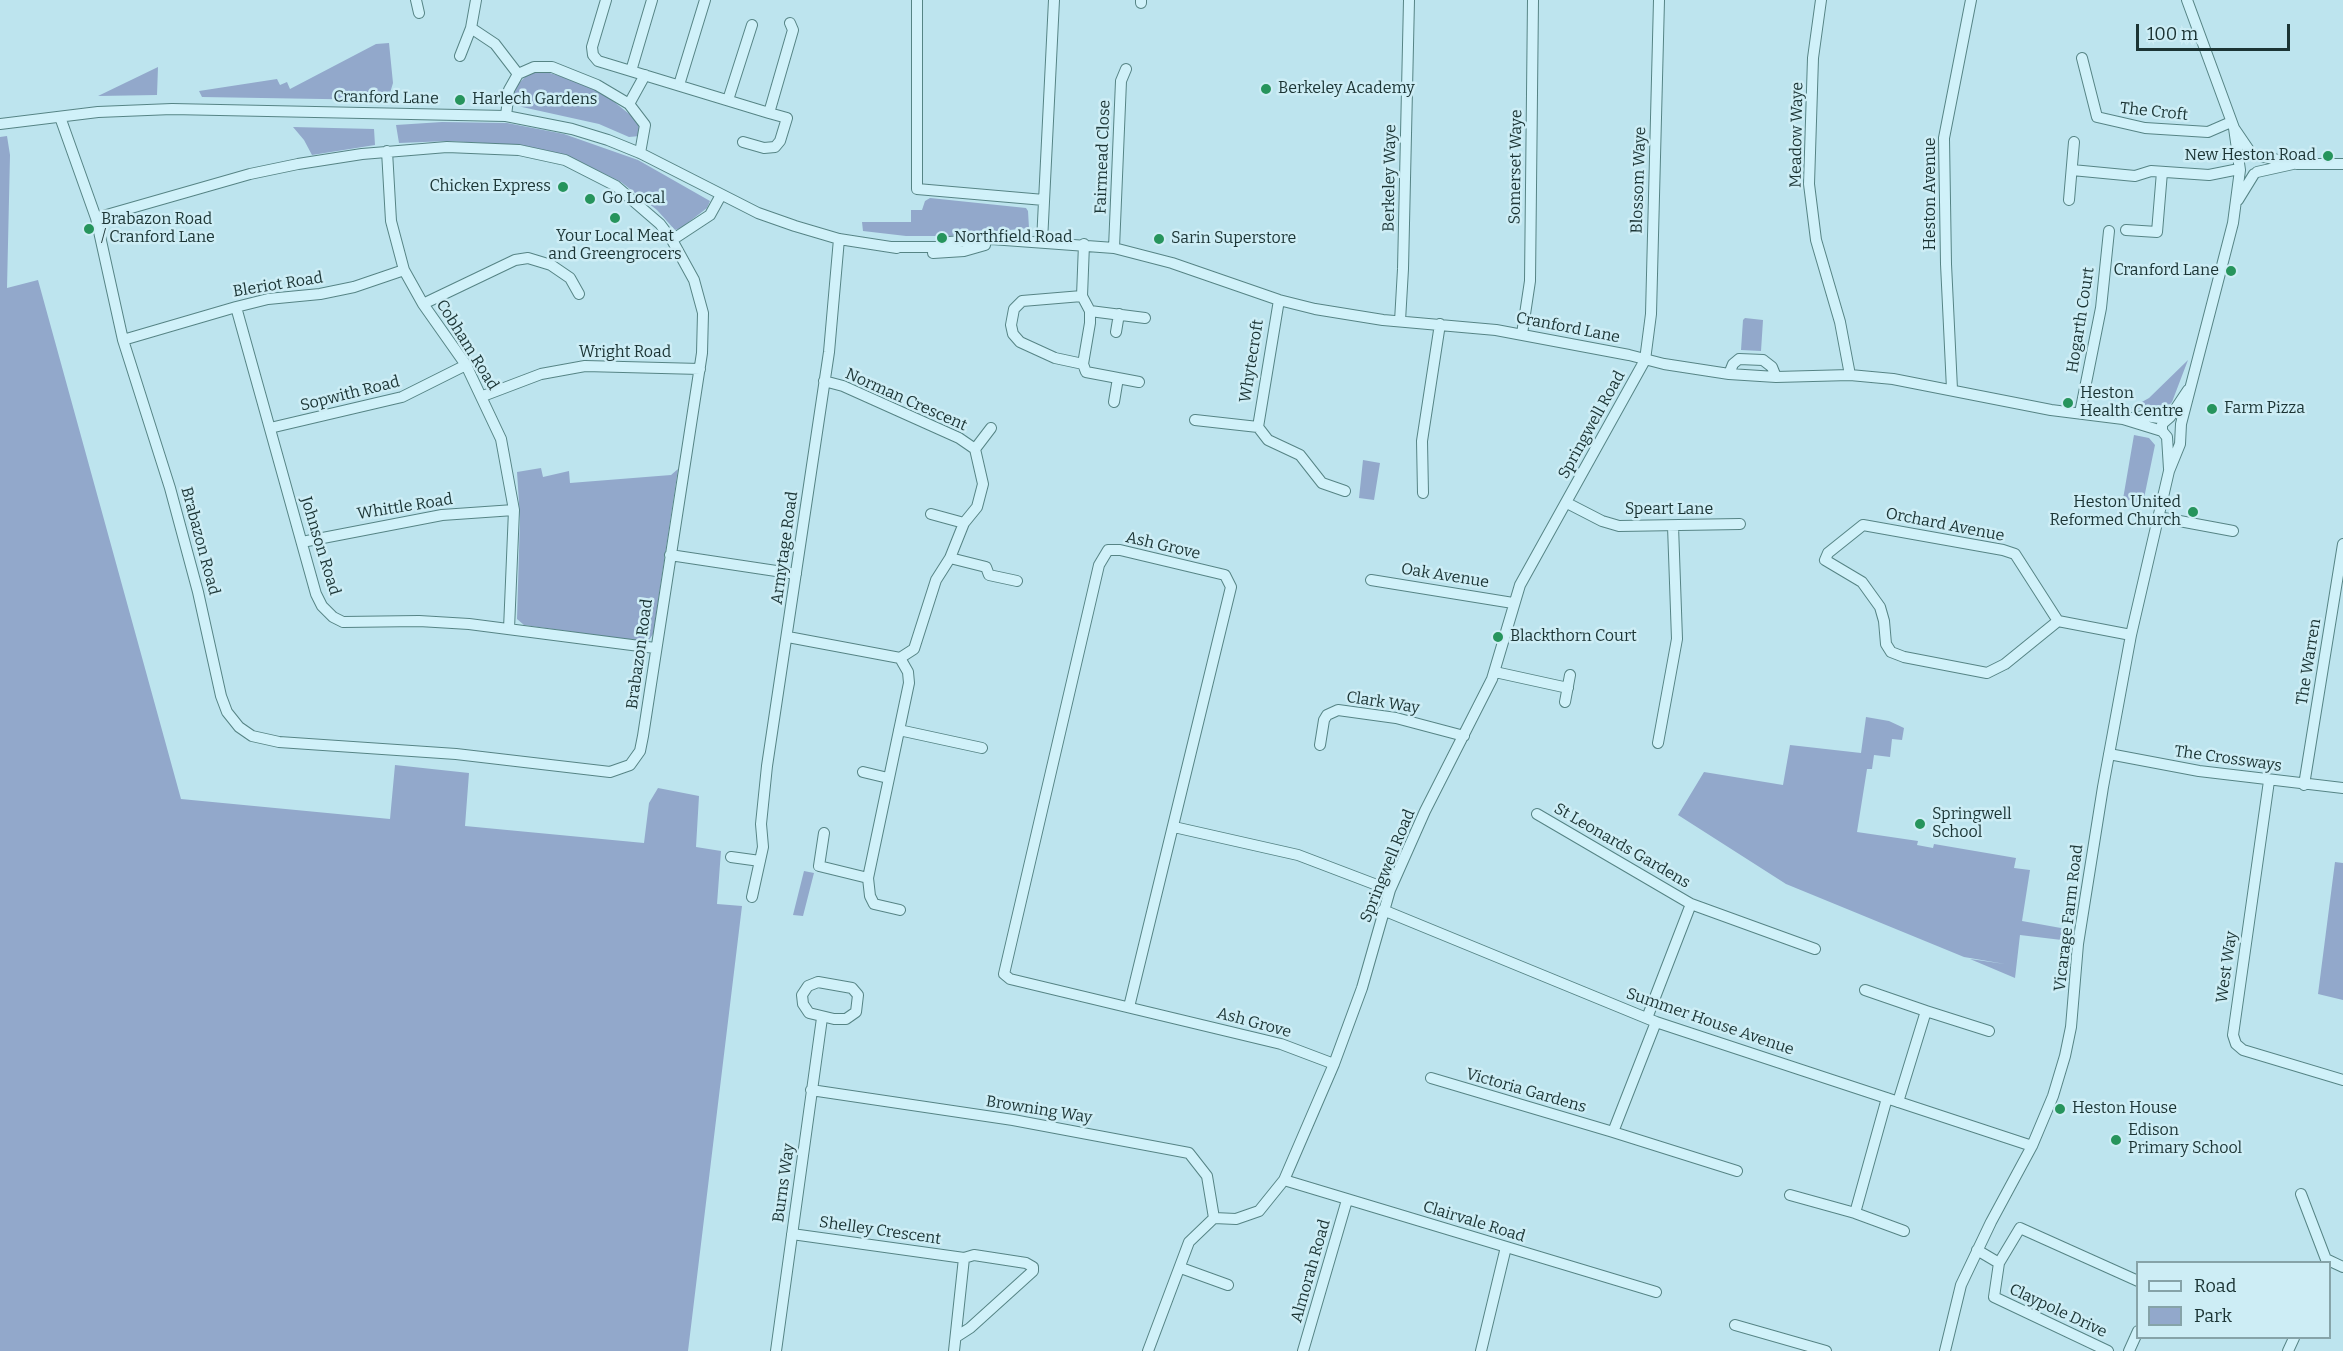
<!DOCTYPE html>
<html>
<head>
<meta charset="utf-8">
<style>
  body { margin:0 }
  #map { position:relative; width:2343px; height:1351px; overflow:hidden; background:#bde4ee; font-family:Bitter,serif }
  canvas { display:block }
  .legend { position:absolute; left:2136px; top:1261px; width:195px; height:78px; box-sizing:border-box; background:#cdedf5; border:2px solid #86a3a8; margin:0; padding:8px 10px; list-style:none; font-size:18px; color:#1b3434 }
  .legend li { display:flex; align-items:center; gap:12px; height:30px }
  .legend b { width:30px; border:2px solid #86a3a8 }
  .scale { position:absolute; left:2136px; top:24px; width:154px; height:27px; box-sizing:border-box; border:3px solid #1b3434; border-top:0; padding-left:8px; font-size:18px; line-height:21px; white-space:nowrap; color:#1b3434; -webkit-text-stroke:4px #cdedf5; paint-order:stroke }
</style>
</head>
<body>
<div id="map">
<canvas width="2343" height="1351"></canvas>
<ul class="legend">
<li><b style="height:8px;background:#d0f1f9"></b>Road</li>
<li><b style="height:16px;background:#92a8cb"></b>Park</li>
</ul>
<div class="scale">100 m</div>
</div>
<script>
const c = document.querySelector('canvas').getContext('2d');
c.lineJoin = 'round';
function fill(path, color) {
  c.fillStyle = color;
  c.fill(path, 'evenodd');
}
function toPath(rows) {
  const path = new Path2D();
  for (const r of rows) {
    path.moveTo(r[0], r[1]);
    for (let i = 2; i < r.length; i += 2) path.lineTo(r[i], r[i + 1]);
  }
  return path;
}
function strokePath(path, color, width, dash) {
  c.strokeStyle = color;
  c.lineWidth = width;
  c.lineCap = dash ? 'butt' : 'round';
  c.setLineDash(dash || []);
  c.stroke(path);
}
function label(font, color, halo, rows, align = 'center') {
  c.font = font + ' Bitter,serif';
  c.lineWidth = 5;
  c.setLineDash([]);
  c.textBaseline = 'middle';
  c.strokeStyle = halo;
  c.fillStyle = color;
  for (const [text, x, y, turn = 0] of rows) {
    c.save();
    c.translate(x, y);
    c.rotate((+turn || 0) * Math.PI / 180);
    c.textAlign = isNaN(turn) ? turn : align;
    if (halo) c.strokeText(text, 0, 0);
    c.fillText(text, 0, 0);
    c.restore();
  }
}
fill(toPath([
  [389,43,393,83,390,93,383,100,202,97,199,91,277,79,280,85,287,82,290,89,376,44],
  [158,67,157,95,98,96],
  [543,71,580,82,608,97,638,121,640,136,629,137,599,124,522,107,514,102,513,93,517,85,529,73],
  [442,122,507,123,564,134,638,160,710,201,707,208,681,228,675,230,657,210,621,182,566,155,520,145,448,141,399,143,396,125],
  [293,127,374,129,375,145,312,155,304,140],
  [7,136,10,155,7,288,38,280,181,799,390,819,395,765,469,773,465,826,644,843,649,803,658,788,699,796,696,847,721,851,717,904,742,906,688,1351,0,1351,0,137],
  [930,198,1026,208,1028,211,1029,228,951,236,906,236,863,231,862,222,911,222,911,210,922,210,925,201],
  [1745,318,1763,320,1761,351,1741,350,1743,320],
  [2188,360,2172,402,2166,408,2159,411,2131,408,2149,398],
  [2134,435,2149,438,2155,445,2143,503,2123,499],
  [1363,460,1380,463,1374,500,1359,498],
  [541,468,543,477,569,471,570,483,671,475,678,469,653,634,649,640,643,642,643,639,639,638,638,641,524,625,517,619,520,518,517,472],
  [1866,717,1889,721,1904,728,1902,740,1892,739,1890,757,1874,755,1872,769,1867,769,1857,832,1918,841,1917,845,1933,848,1934,844,2016,858,2014,868,2030,870,2022,921,2072,930,2070,941,2020,935,2015,978,1970,959,2005,964,1964,957,1786,884,1678,815,1704,772,1783,785,1790,745,1861,753],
  [2335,862,2343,863,2343,1000,2318,994],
  [804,871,814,873,803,916,793,915]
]), '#92a8cb');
const minor = toPath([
  [416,0,419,13],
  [476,0,471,28,495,44,518,74],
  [606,0,592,47,593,55,598,61,769,113,793,30,790,23],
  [917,0,917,189,1044,200],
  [1821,0,1813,58,1809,184,1816,240,1840,322,1850,375],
  [2187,0,2234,128,2251,153],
  [1141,3,1141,0],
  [460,56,471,28],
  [2082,58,2097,117,2145,128,2208,132,2231,122],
  [631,71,652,0],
  [679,85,705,0],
  [728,100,752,25],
  [629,104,645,75],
  [506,116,509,90,518,74,534,67,552,67,597,85,629,104,645,125,640,153],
  [60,117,96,218,123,340,170,488,198,592,221,696,227,712,239,727,252,736,279,742,456,754,610,772,630,765,640,751,643,736,702,353,703,313,694,280,672,240,660,224,616,186,565,160,519,150,447,147,362,154,298,164,250,174,96,218],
  [0,124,98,112,172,109,506,116,572,129,608,140,640,153,758,213,795,226,839,239,897,248],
  [743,142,764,148,775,147,780,141,787,118,769,113],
  [387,151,391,221,404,270,423,304,466,365,501,439,514,510,509,629],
  [2246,153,2297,164,2343,164],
  [2072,170,2135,176,2151,171,2209,175,2239,169],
  [2257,172,2293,164],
  [2069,200,2074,142],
  [2238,200,2254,174],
  [2126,230,2157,232,2162,172],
  [672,240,710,215,721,195],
  [1042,242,1054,0],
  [1084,244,1082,296,1090,311,1090,323,1083,364,1086,372,1139,382],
  [892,247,941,247,949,242,991,239,1114,248,1172,263,1279,300,1315,309,1383,320,1496,330,1629,355,1664,364,1729,374,1776,377,1850,375,1893,379,2051,410,2123,419,2162,431],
  [1114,248,1121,81,1126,69],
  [933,253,964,251,985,245],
  [1082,296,1022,301,1014,309,1011,325,1013,334,1020,342,1055,358,1083,364],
  [1279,300,1258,427,1268,440,1300,455,1322,483,1345,491],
  [423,304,515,260,528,258,551,265,570,278,579,294],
  [236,307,316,594,322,606,333,617,343,622,419,621,469,624,655,648],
  [1090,311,1145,318],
  [1400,321,1403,269,1409,0],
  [1116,332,1119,314],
  [1522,334,1530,281,1533,0],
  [123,340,236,307,268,299,320,294,354,287,404,270],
  [1729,374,1733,364,1739,359,1763,360,1772,367,1776,377],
  [1952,389,1946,264,1944,138,1971,0],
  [483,396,541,374,585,366,700,369],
  [1114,402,1118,378],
  [2080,413,2101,308,2109,231],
  [2126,419,2145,416,2166,419],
  [1195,420,1258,427],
  [270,428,402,397,466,365],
  [975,449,991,428],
  [2169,469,2167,437,2162,431,2162,424,2170,417,2188,390],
  [1423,493,1422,441,1440,324],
  [1567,503,1602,521,1619,526,1740,524],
  [931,514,964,523],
  [2158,517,2233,531],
  [302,542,442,515,514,510],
  [670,555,796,574],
  [950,558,986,567,989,575,1017,581],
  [1371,580,1513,603],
  [2058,621,2015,554,2003,550,1863,525,1828,553,1825,560,1862,582,1880,607,1884,621,1886,644,1891,652,1904,657,1987,673,2005,664,2058,621,2131,635],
  [788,637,900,658,914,649,936,580,950,558,964,523,977,507,983,484,975,449,959,438,843,386,824,381],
  [1495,672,1568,688],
  [1565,702,1570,675],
  [899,730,982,748],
  [1658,743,1677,639,1673,526],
  [1320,745,1324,720,1327,715,1338,710,1396,718,1464,736],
  [2109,754,2199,771,2343,788],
  [863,772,888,778],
  [2269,781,2233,1035,2236,1044,2243,1050,2343,1080],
  [2304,785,2343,544],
  [1537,814,1691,904,1647,1018],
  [1174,827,1298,855,1390,890],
  [824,833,819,866,868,878],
  [731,857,760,861],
  [752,897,763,847,761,824,767,766,829,352,839,239],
  [1691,904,1815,949],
  [900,910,874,904,870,896,868,878,909,683,908,672,900,658],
  [1383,910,1656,1022,2032,1146],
  [818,982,852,988,858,995,856,1012,846,1019,834,1019,809,1013,803,1004,802,995,808,986,818,982],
  [1865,990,1926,1011,1898,1102],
  [1129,1007,1231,587,1225,575,1120,550,1108,550,1099,565,1004,974,1010,979,1281,1044,1334,1064],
  [1926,1011,1989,1031],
  [1431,1078,1613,1132,1656,1022],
  [811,1090,1013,1120,1189,1153,1207,1176,1214,1218],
  [1887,1098,1855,1213,1904,1231],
  [1613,1132,1737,1171],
  [1284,1180,1656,1292],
  [2301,1194,2327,1262],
  [1790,1195,1855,1213],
  [792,1234,964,1258,954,1351],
  [1977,1250,1999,1263],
  [2328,1260,2343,1267],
  [1181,1268,1228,1285],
  [1735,1325,1826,1351],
  [956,1337,970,1328,1033,1271,1033,1267,1026,1263,974,1255,964,1258],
  [776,1351,822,1018],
  [1148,1351,1189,1242,1214,1218,1236,1219,1259,1211,1284,1180,1334,1064,1362,988,1390,890,1425,811,1492,679,1520,585,1645,360,1651,314,1659,0],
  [1303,1351,1347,1200],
  [1481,1351,1506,1247],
  [1945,1351,1961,1285,1991,1222,2032,1146,2053,1096,2065,1056,2071,1027,2078,944,2103,787,2131,635,2169,471,2180,444,2181,424,2233,223,2240,170,2234,128],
  [2108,1351,1994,1297,1999,1263,2020,1228,2138,1281],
  [2129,1351,2138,1331],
  [2288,1351,2294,1338]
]);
strokePath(minor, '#568485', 12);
strokePath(minor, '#d0f1f9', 10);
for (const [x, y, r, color] of [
  [1266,89,6,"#26945c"],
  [460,100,6,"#26945c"],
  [2328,156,6,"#26945c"],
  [563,187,6,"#26945c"],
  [590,199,6,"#26945c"],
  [615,218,6,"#26945c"],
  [89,229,6,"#26945c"],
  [942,238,6,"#26945c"],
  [1159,239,6,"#26945c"],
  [2231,271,6,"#26945c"],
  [2068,403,6,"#26945c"],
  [2212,409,6,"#26945c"],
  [2193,512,6,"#26945c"],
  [1498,637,6,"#26945c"],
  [1920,824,6,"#26945c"],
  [2060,1109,6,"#26945c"],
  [2116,1140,6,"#26945c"]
]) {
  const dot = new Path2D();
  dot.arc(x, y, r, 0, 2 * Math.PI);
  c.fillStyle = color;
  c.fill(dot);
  strokePath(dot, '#cdedf5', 2);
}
label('16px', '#1b3434', '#cdedf5', [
  ["Berkeley Academy",1278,89],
  ["Harlech Gardens",472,100],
  ["New Heston Road",2316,156,"right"],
  ["Chicken Express",551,187,"right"],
  ["Go Local",602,199],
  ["Brabazon Road",101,220],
  ["/ Cranford Lane",101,238],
  ["Your Local Meat",615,237,"center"],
  ["and Greengrocers",615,255,"center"],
  ["Northfield Road",954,238],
  ["Sarin Superstore",1171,239],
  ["Cranford Lane",2219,271,"right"],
  ["Heston",2080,394],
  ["Health Centre",2080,412],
  ["Farm Pizza",2224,409],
  ["Heston United",2181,503,"right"],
  ["Reformed Church",2181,521,"right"],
  ["Blackthorn Court",1510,637],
  ["Springwell",1932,815],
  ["School",1932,833],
  ["Heston House",2072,1109],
  ["Edison",2128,1131],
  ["Primary School",2128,1149]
], 'left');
label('16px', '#1b3434', '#cdedf5', [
  ["Cranford Lane",386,98,1],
  ["The Croft",2154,112,6],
  ["Meadow Waye",1797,135,-89],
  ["Fairmead Close",1103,157,-88],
  ["Somerset Waye",1516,167,-89],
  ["Berkeley Waye",1390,178,-89],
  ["Blossom Waye",1639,180,-88],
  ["Heston Avenue",1931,194,-90],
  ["Bleriot Road",278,285,-9],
  ["Hogarth Court",2081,320,-81],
  ["Cranford Lane",1568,328,11],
  ["Cobham Road",467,345,58],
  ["Wright Road",625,353],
  ["Whytecroft",1252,361,-81],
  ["Sopwith Road",350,394,-14],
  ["Norman Crescent",906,400,24],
  ["Springwell Road",1592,425,-61],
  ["Whittle Road",405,507,-9],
  ["Speart Lane",1669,510],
  ["Orchard Avenue",1945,525,11],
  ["Brabazon Road",200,541,75],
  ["Johnson Road",320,546,73],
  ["Ash Grove",1163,546,13],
  ["Armytage Road",785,548,-82],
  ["Oak Avenue",1445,576,9],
  ["Brabazon Road",640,654,-82],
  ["The Warren",2309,662,-81],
  ["Clark Way",1383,703,9],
  ["The Crossways",2228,759,8],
  ["St Leonards Gardens",1622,846,30],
  ["Springwell Road",1388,866,-68],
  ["Vicarage Farm Road",2069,918,-83],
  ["West Way",2227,967,-82],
  ["Summer House Avenue",1710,1022,19],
  ["Ash Grove",1254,1023,15],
  ["Victoria Gardens",1526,1091,16],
  ["Browning Way",1039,1110,9],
  ["Burns Way",784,1183,-82],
  ["Clairvale Road",1474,1222,17],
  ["Shelley Crescent",880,1231,8],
  ["Almorah Road",1311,1271,-74],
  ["Claypole Drive",2058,1311,25]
]);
</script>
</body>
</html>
